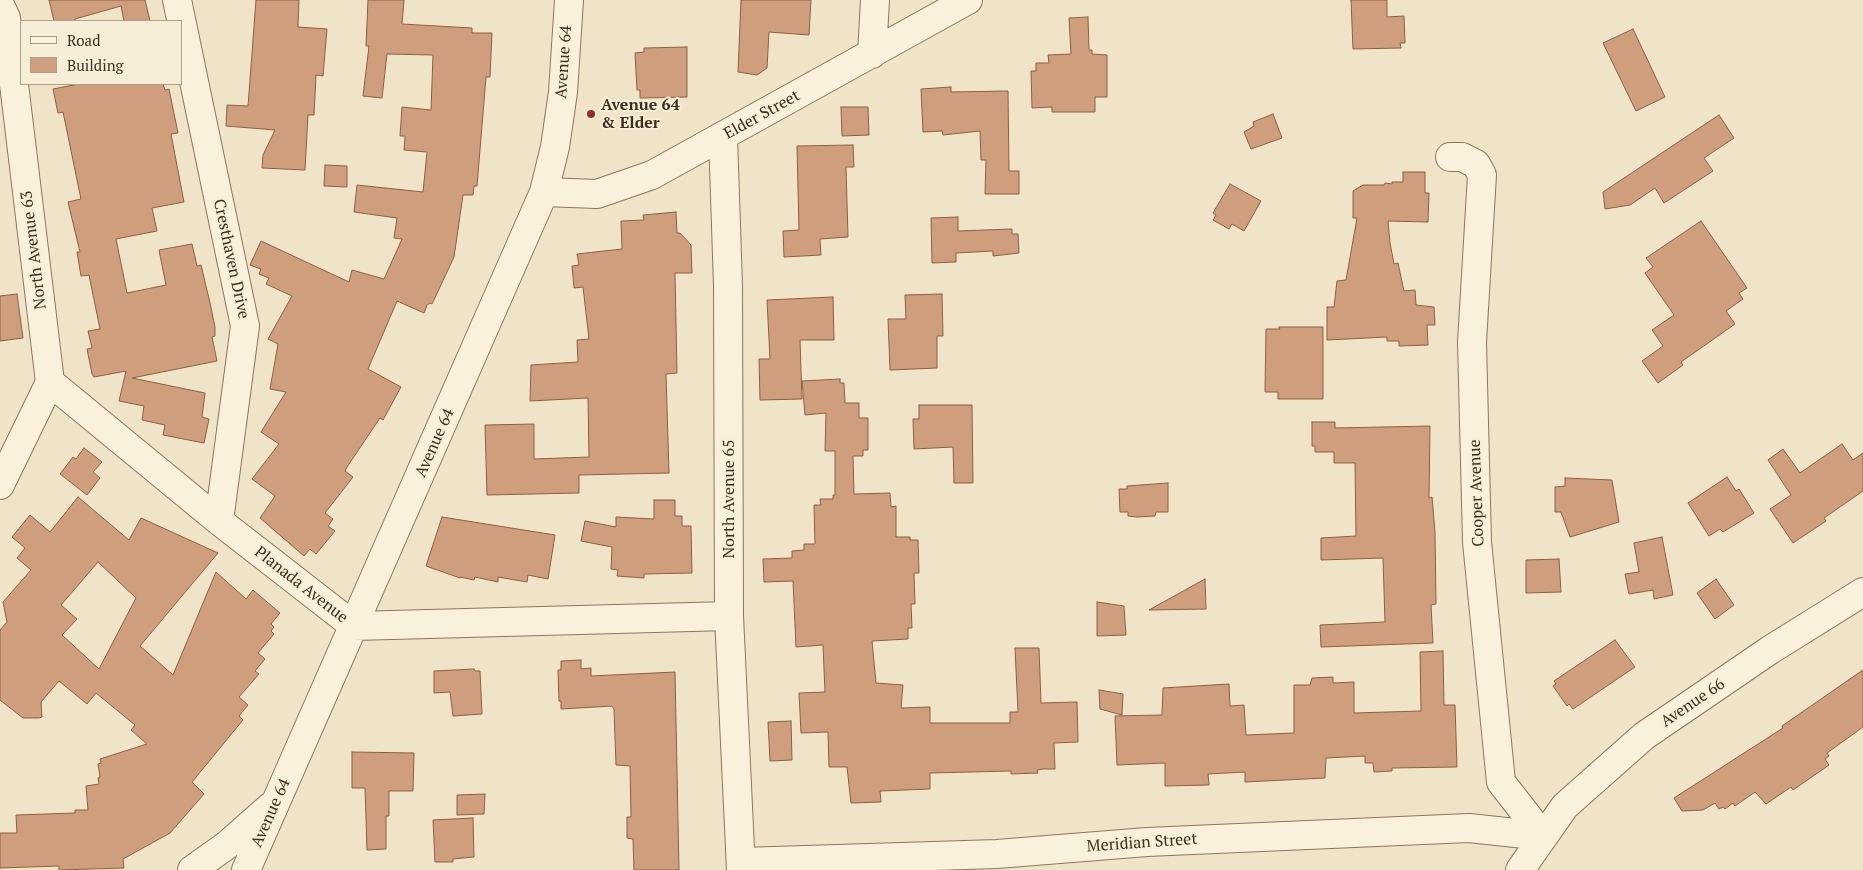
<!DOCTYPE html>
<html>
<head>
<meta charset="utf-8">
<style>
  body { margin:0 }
  #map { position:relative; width:1863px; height:870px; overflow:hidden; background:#f0e4c8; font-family:"PT Serif",serif }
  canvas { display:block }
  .legend { position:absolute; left:20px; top:20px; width:162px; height:65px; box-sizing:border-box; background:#f7eed8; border:1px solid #ada18e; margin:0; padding:6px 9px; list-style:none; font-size:15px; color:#3d2e20 }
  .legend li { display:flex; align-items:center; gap:10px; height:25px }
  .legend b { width:25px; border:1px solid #ada18e }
</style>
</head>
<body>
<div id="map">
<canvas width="1863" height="870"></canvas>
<ul class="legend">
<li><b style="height:6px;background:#faf1dc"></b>Road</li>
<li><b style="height:14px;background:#cf9f7d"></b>Building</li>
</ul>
</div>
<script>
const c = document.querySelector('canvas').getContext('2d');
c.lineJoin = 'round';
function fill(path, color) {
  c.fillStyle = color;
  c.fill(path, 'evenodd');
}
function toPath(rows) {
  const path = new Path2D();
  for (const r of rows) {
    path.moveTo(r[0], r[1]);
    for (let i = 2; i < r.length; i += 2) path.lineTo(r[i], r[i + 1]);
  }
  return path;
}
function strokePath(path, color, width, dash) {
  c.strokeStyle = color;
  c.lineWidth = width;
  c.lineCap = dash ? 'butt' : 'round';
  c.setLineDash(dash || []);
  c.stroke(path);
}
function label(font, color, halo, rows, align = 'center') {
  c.font = font + ' "PT Serif",serif';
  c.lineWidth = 4;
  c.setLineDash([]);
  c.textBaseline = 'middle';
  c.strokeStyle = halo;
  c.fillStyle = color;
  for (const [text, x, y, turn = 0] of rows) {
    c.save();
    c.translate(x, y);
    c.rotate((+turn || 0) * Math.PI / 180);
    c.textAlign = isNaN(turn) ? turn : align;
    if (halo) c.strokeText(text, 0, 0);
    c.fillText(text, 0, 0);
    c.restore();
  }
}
const building = toPath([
  [49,0,145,0,150,21,124,21,121,6,75,19,75,21,54,21,49,0],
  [256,0,299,0,298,27,327,29,323,76,316,75,314,115,308,115,305,170,262,168,263,155,275,130,226,126,227,105,248,106,256,0],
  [368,0,404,0,402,24,472,28,472,33,492,33,490,77,486,77,477,186,474,186,473,195,463,195,454,257,432,304,430,303,427,305,424,313,397,301,368,369,401,387,383,420,380,418,347,467,345,471,353,477,325,513,333,519,328,526,335,531,316,554,310,549,304,556,260,518,275,496,252,479,279,444,261,432,286,392,270,389,278,344,268,339,292,296,266,284,269,278,259,274,261,269,250,265,261,241,349,282,352,270,384,279,402,239,394,238,397,218,354,212,357,185,423,192,427,152,404,150,405,136,400,136,402,107,431,110,433,55,387,54,382,98,363,96,369,46,366,46,368,0],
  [741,0,811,0,809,35,769,32,767,68,757,75,738,72,741,0],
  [1351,0,1387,0,1387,17,1404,16,1405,43,1400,43,1401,48,1353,49,1351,0],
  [1088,17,1089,50,1092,50,1092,54,1107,55,1107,97,1095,97,1095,112,1052,112,1052,107,1032,108,1031,71,1036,71,1036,63,1049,63,1048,55,1071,54,1069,18,1088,17],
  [1633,29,1665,97,1636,111,1603,43,1633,29],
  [687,47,687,97,640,98,640,90,637,90,635,53,644,52,644,48,687,47],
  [79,84,163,84,165,90,169,89,178,133,171,134,184,202,152,208,157,231,116,239,127,293,166,285,159,250,192,244,197,266,201,265,210,303,215,327,215,336,212,337,217,361,132,378,205,393,202,417,209,419,204,443,163,435,165,425,142,420,144,406,119,401,126,371,94,377,92,374,87,349,92,348,88,331,100,329,89,275,81,276,77,252,80,252,68,202,81,199,63,112,58,113,53,89,79,84],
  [951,87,951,92,1008,91,1009,171,1019,171,1019,194,985,194,986,160,981,160,980,131,943,135,942,131,923,132,921,89,951,87],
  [841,107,868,107,869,135,842,136,841,107],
  [1273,114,1282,138,1251,149,1244,132,1254,126,1253,122,1273,114],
  [1719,115,1734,138,1704,158,1713,171,1664,203,1655,188,1630,205,1605,209,1603,192,1719,115],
  [853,145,854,167,846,167,848,237,820,239,821,255,784,257,783,231,799,230,797,146,853,145],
  [325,165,347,166,347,187,324,186,325,165],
  [1403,172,1425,172,1425,193,1429,193,1428,222,1388,221,1390,243,1394,264,1398,263,1404,291,1415,290,1416,305,1434,307,1435,325,1427,325,1428,345,1399,346,1399,341,1387,341,1387,337,1327,340,1327,307,1334,307,1337,281,1346,280,1357,218,1353,218,1353,191,1363,185,1384,185,1385,183,1392,184,1392,182,1403,182,1403,172],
  [1230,184,1261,201,1244,231,1232,224,1229,229,1213,220,1216,215,1213,213,1230,184],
  [676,212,677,233,680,233,691,245,692,273,675,273,677,373,666,374,669,473,579,475,579,493,487,495,485,425,534,424,534,459,589,457,588,398,530,401,531,365,578,362,577,340,589,339,583,287,574,288,572,266,579,265,577,254,622,249,621,221,644,220,643,215,676,212],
  [958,217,958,231,1012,229,1012,234,1018,234,1019,253,993,256,993,251,956,253,956,262,932,263,931,218,958,217],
  [1701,221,1747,288,1739,293,1743,299,1726,311,1735,324,1681,362,1683,365,1658,383,1642,361,1663,346,1652,330,1674,315,1645,273,1653,267,1646,258,1701,221],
  [17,294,23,338,0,341,0,296,17,294],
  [942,294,943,336,937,336,937,368,890,370,888,319,906,319,905,295,942,294],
  [833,297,834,340,800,340,802,399,760,400,759,359,770,359,767,300,833,297],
  [1279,327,1323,327,1323,399,1278,399,1278,392,1265,392,1266,329,1280,329,1279,327],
  [840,379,840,383,844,383,845,403,859,403,859,418,868,418,868,450,863,450,863,456,853,456,854,494,890,493,891,507,896,506,896,537,910,537,910,540,918,540,919,573,914,573,915,604,911,604,912,628,908,628,908,639,872,641,876,683,903,685,901,708,930,707,930,723,1010,723,1010,712,1018,712,1015,648,1039,648,1041,703,1077,702,1078,742,1054,743,1055,769,1043,769,1037,770,1038,773,1011,774,1011,771,930,773,930,789,880,791,881,802,851,803,847,767,829,767,828,732,801,733,799,693,825,692,823,645,796,647,793,581,764,582,763,559,792,558,792,551,804,550,804,544,815,544,814,505,821,505,820,499,833,499,833,495,835,495,835,451,825,451,826,413,805,415,802,381,840,379],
  [919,405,972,405,973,483,954,483,953,447,914,449,913,419,919,419,919,405],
  [1312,422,1335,422,1335,428,1430,426,1429,498,1432,497,1435,532,1436,604,1431,605,1433,643,1321,647,1320,625,1385,622,1383,558,1321,560,1321,538,1356,536,1355,463,1334,463,1334,452,1315,452,1315,446,1312,446,1312,422],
  [1842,444,1853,460,1863,453,1863,491,1824,518,1826,521,1793,543,1770,509,1791,495,1768,460,1783,449,1800,473,1842,444],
  [84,448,102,462,93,472,100,478,87,495,60,474,73,457,76,459,84,448],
  [1727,477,1736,491,1739,489,1754,513,1723,532,1720,529,1709,536,1688,503,1727,477],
  [1565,478,1612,480,1619,522,1570,537,1561,512,1555,512,1555,487,1565,486,1565,478],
  [1168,483,1168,512,1156,512,1155,516,1137,517,1128,516,1128,512,1120,512,1119,489,1127,489,1127,486,1168,483],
  [78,497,129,540,141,518,218,553,140,646,173,675,216,572,246,599,253,590,280,613,271,624,274,627,271,631,274,634,258,653,265,659,255,671,259,674,239,697,248,705,239,716,243,720,192,782,204,794,170,833,123,859,124,868,59,870,59,866,0,868,0,833,17,833,16,815,75,813,75,810,88,810,86,786,99,784,98,778,100,777,98,764,101,763,100,759,147,744,131,730,135,725,96,693,87,704,59,681,41,702,42,717,39,718,23,718,0,700,0,630,7,622,3,602,31,570,17,558,25,548,12,537,30,515,50,532,78,497],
  [98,562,136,598,99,669,62,635,77,619,61,605,98,562],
  [654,500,675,500,675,516,682,516,682,526,691,526,692,573,644,574,644,578,617,576,618,570,611,569,612,547,581,541,585,521,616,527,616,517,654,519,654,500],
  [442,517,555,535,548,579,528,575,527,582,498,577,498,582,475,577,474,580,460,577,460,578,426,566,442,517],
  [1662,537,1673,595,1654,599,1653,590,1629,594,1625,574,1639,572,1634,543,1662,537],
  [1559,559,1561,592,1526,593,1526,560,1559,559],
  [1205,579,1206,609,1149,610,1205,579],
  [1716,579,1734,605,1715,619,1697,593,1716,579],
  [1097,602,1124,606,1126,635,1097,636,1097,602],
  [1615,640,1635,667,1573,709,1569,704,1567,706,1553,686,1556,684,1554,681,1615,640],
  [1443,651,1444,705,1455,705,1457,767,1392,768,1392,771,1374,772,1373,763,1365,763,1365,756,1326,758,1325,778,1245,782,1245,772,1208,774,1209,785,1165,786,1165,763,1117,765,1115,716,1162,715,1163,688,1229,684,1230,706,1244,705,1246,735,1294,733,1294,685,1310,685,1312,678,1333,677,1333,683,1354,682,1354,713,1421,711,1420,652,1443,651],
  [581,660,581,669,591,668,591,676,675,672,679,870,634,870,633,839,627,838,627,817,631,817,630,766,616,765,614,709,612,706,561,709,561,701,559,701,558,670,561,670,561,661,581,660],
  [474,669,475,671,480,671,482,714,453,716,450,692,434,693,434,671,474,669],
  [1863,670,1863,727,1827,753,1829,756,1825,759,1829,765,1793,790,1791,787,1766,804,1755,792,1735,806,1733,803,1725,809,1723,807,1719,809,1715,803,1703,810,1682,811,1674,798,1783,728,1782,726,1863,670],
  [1099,690,1123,694,1122,715,1100,709,1099,690],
  [791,721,792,760,770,761,768,722,791,721],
  [352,752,414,753,413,791,389,791,389,816,386,816,386,849,367,850,365,788,352,788,352,752],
  [485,794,484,814,457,815,457,795,485,794],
  [473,818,474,857,453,859,453,862,435,862,433,820,473,818]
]);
fill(building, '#cf9f7d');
strokePath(building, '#8d5f41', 1);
const minor = toPath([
  [177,0,245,326,219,521],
  [0,5,6,18,50,382,0,485],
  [872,54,875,0],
  [723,136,728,286,729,616,741,870],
  [1450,157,1462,157,1476,164,1482,175,1472,342,1477,542,1501,782,1543,836],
  [544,192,597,194,652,175,968,0],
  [50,382,219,521,354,626,729,616],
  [741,862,997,854,1147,842,1469,828,1543,836],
  [192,870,227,845,270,807],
  [246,870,544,192,555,147,563,92,569,0],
  [1520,870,1565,806,1644,736,1770,650,1863,592]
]);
strokePath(minor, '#8d765c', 30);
strokePath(minor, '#faf1dc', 28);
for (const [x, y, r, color] of [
  [591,114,5,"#9e2a2b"]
]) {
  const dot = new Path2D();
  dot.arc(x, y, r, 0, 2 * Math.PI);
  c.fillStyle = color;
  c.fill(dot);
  strokePath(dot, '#f7eed8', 2);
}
label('16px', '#3d2e20', '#f7eed8', [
  ["Avenue 64",564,62,-86],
  ["Elder Street",762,115,-29],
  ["North Avenue 63",34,250,-97],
  ["Cresthaven Drive",231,259,78],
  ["Avenue 64",435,443,-66],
  ["Cooper Avenue",1477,493,-92],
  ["North Avenue 65",729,499,-90],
  ["Planada Avenue",301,585,38],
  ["Avenue 66",1693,703,-34],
  ["Avenue 64",271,813,-66],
  ["Meridian Street",1142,843,-4]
]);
label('bold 16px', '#3d2e20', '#f7eed8', [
  ["Avenue 64",601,105],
  ["& Elder",601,123]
], 'left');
</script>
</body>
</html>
